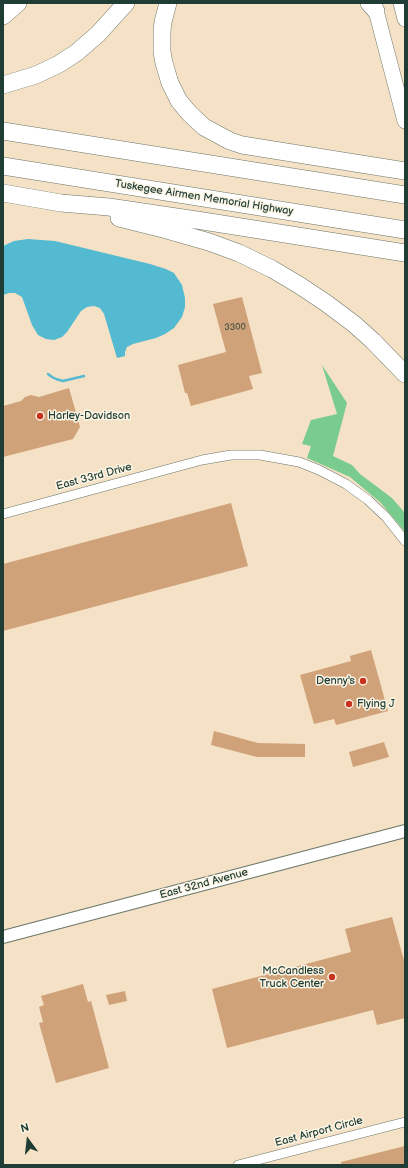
<!DOCTYPE html>
<html>
<head>
<meta charset="utf-8">
<style>
  body { margin:0 }
  #map { position:relative; width:408px; height:1168px; overflow:hidden; background:#f5e1c5; font-family:"Balsamiq Sans",sans-serif }
  canvas { display:block }
  .frame { position:absolute; inset:0; border:4px solid #1f3d34; pointer-events:none }
  .north { position:absolute; left:8px; top:1120px; width:40px; height:40px; -webkit-text-stroke:3px #fcf5e5; paint-order:stroke; rotate:345deg; font-size:11px; font-weight:700; line-height:16px; text-align:center; color:#1f3d34 }
  .north::after { content:''; display:block; margin:auto; width:14px; height:18px; background:#1f3d34; clip-path:polygon(50% 0,100% 100%,50% 72%,0 100%) }
</style>
</head>
<body>
<div id="map">
<canvas width="408" height="1168"></canvas>
<div class="frame"></div>
<div class="north">N</div>
</div>
<script>
const c = document.querySelector('canvas').getContext('2d');
c.lineJoin = 'round';
function fill(path, color) {
  c.fillStyle = color;
  c.fill(path, 'evenodd');
}
function toPath(rows) {
  const path = new Path2D();
  for (const r of rows) {
    path.moveTo(r[0], r[1]);
    for (let i = 2; i < r.length; i += 2) path.lineTo(r[i], r[i + 1]);
  }
  return path;
}
function strokePath(path, color, width, dash) {
  c.strokeStyle = color;
  c.lineWidth = width;
  c.lineCap = dash ? 'butt' : 'round';
  c.setLineDash(dash || []);
  c.stroke(path);
}
function label(font, color, halo, rows, align = 'center') {
  c.font = font + ' "Balsamiq Sans",sans-serif';
  c.lineWidth = 3;
  c.setLineDash([]);
  c.textBaseline = 'middle';
  c.strokeStyle = halo;
  c.fillStyle = color;
  for (const [text, x, y, turn = 0] of rows) {
    c.save();
    c.translate(x, y);
    c.rotate((+turn || 0) * Math.PI / 180);
    c.textAlign = isNaN(turn) ? turn : align;
    if (halo) c.strokeText(text, 0, 0);
    c.fillText(text, 0, 0);
    c.restore();
  }
}
fill(toPath([
  [322,365,347,403,333,456,352,465,360,474,392,498,405,513,405,532,381,503,350,477,307,458,311,446,302,444,311,420,337,414]
]), '#79cc8e');
fill(toPath([
  [28,239,55,241,150,264,166,269,174,273,182,285,185,298,185,307,182,317,174,328,165,334,156,338,133,344,127,347,125,352,125,356,117,358,104,314,100,308,94,306,87,307,81,311,67,332,62,337,54,340,46,339,38,335,32,325,22,297,15,293,9,293,3,295,3,246,14,241]
]), '#53bad1');
strokePath(toPath([
  [48,374,52,377,56,379,63,381,84,376]
]), '#53bad1', 2.5);
fill(toPath([
  [242,297,262,373,249,376,253,389,191,406,187,393,185,393,178,365,226,352,213,304],
  [69,388,80,427,73,439,3,457,3,406,21,401,25,397,31,395,39,397],
  [231,503,248,566,3,631,3,564],
  [371,650,388,711,336,725,334,719,314,724,300,675,351,661,350,656],
  [214,731,258,743,305,744,305,757,257,757,211,745],
  [384,742,389,757,353,767,349,752],
  [392,917,405,964,405,1018,377,1025,373,1010,227,1048,212,989,351,952,345,929],
  [83,984,88,1002,91,1001,109,1068,56,1083,39,1023,43,1022,39,1007,44,1005,41,996],
  [125,991,127,1001,109,1005,106,995],
  [405,1146,405,1165,341,1165,341,1162]
]), '#cfa279');
const minor = toPath([
  [3,514,202,460,231,455,260,455,299,462,319,470,346,484,368,500,386,517,405,541],
  [238,1165,405,1122]
]);
const tertiary = toPath([
  [3,937,405,831]
]);
const primary = toPath([
  [374,3,405,121],
  [401,3,405,19]
]);
const motorway = toPath([
  [168,3,163,22,162,31,162,52,164,63,170,83,179,101,190,114,204,127,230,141,242,145,405,171],
  [369,3,376,11],
  [3,16,18,3],
  [3,85,36,75,59,64,76,53,98,34,126,3],
  [3,131,405,195],
  [3,166,405,230],
  [3,193,61,203,109,207,203,221,405,253],
  [119,218,167,230,209,242,239,253,272,269,299,285,326,303,354,324,373,341,405,374]
]);
strokePath(minor, '#6a7667', 10);
strokePath(tertiary, '#6a7667', 14);
strokePath(primary, '#6a7667', 16);
strokePath(motorway, '#6a7667', 18);
strokePath(minor, '#fff', 9);
strokePath(tertiary, '#fff', 12);
strokePath(primary, '#fff', 15);
strokePath(motorway, '#fff', 17);
for (const [x, y, r, color] of [
  [40,416,4,"#c8321e"],
  [363,681,4,"#c8321e"],
  [349,704,4,"#c8321e"],
  [332,977,4,"#c8321e"]
]) {
  const dot = new Path2D();
  dot.arc(x, y, r, 0, 2 * Math.PI);
  c.fillStyle = color;
  c.fill(dot);
  strokePath(dot, '#fcf5e5', 1.5);
}
label('9px', '#4b5645', null, [
  ["3300",235,328]
]);
label('11px', '#1f3d34', '#fcf5e5', [
  ["Tuskegee Airmen Memorial Highway",204,198,9],
  ["East 33rd Drive",94,477,-15],
  ["East 32nd Avenue",204,884,-15],
  ["East Airport Circle",319,1132,-15]
]);
label('11px', '#1f3d34', '#fcf5e5', [
  ["Harley-Davidson",48,416],
  ["Denny's",355,681,"right"],
  ["Flying J",357,704],
  ["McCandless",324,971,"right"],
  ["Truck Center",324,984,"right"]
], 'left');
</script>
</body>
</html>
